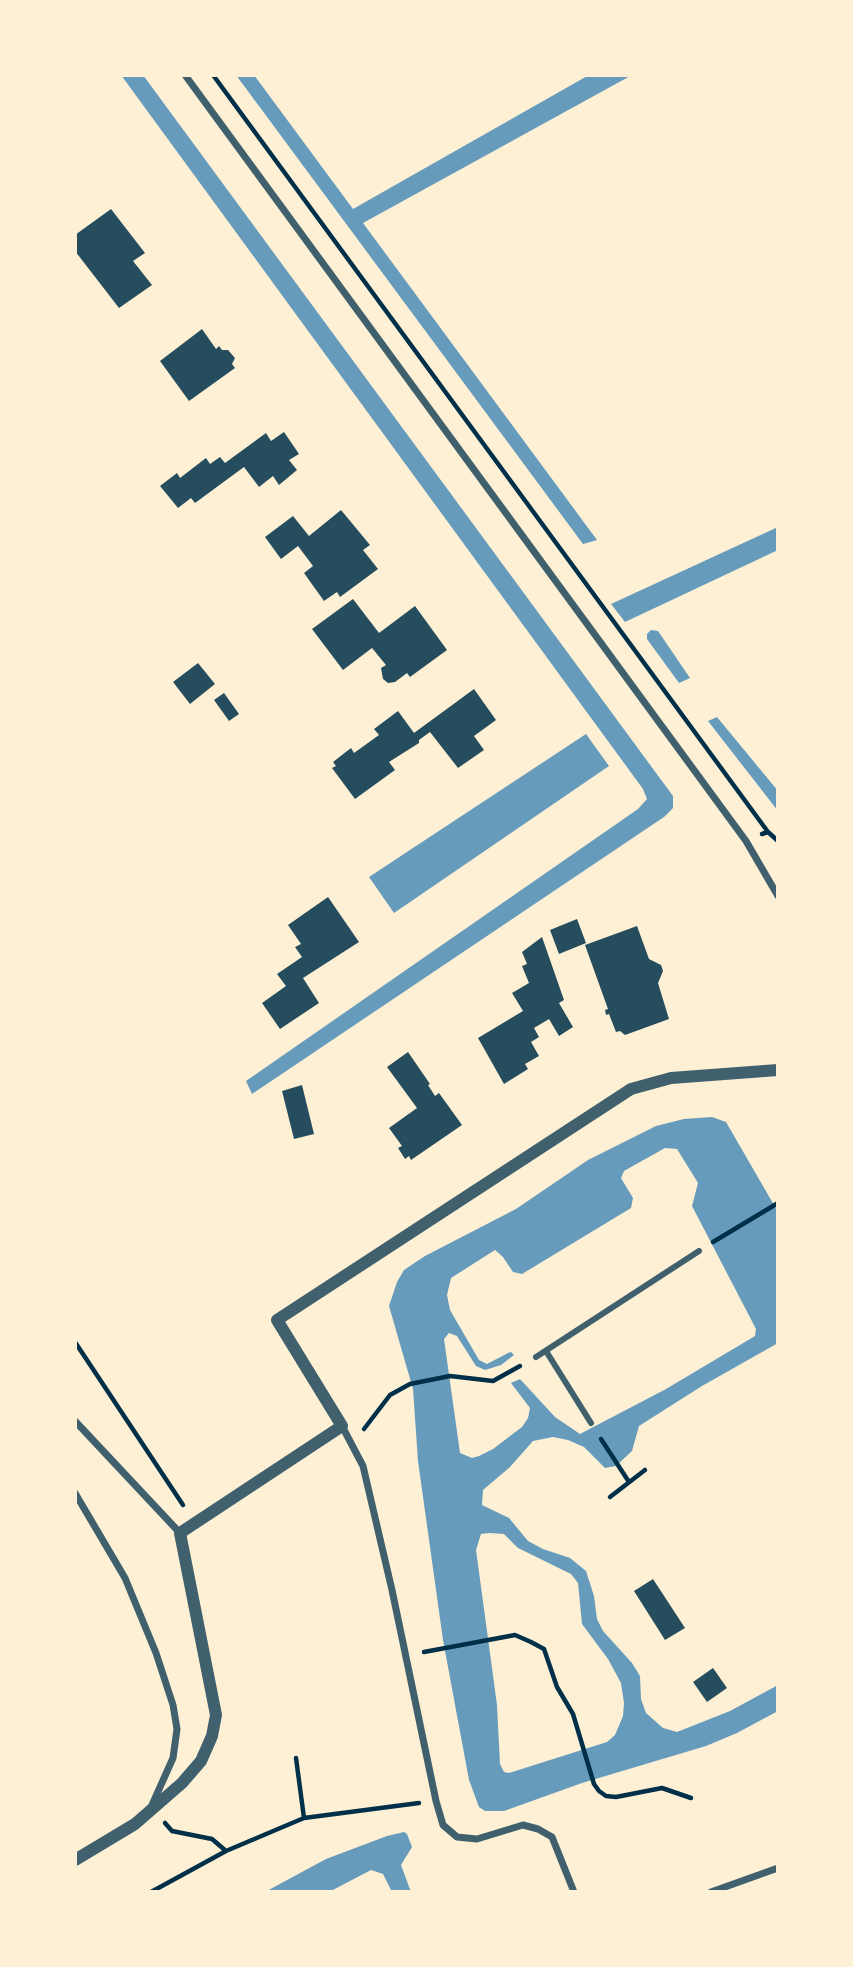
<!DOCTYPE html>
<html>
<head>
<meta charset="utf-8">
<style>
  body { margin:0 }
  #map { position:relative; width:853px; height:1967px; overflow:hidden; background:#fdf0d5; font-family:"Sofia Sans Condensed",sans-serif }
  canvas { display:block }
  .frame { position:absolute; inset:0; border:77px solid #fdf0d5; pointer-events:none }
</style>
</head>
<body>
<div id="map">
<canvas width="853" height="1967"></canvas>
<div class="frame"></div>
</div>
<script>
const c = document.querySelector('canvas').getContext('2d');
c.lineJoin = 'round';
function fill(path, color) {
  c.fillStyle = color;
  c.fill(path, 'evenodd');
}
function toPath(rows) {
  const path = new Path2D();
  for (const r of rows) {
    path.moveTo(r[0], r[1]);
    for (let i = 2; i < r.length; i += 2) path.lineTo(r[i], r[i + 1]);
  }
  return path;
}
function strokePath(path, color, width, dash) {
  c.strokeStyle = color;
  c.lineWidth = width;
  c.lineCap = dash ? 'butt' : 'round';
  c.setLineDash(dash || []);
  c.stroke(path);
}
fill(toPath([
  [121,75,143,75,673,796,673,808,664,817,252,1094,246,1081,638,809,647,799,643,789],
  [236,75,254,75,353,209,589,75,632,75,363,223,597,540,583,544],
  [778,527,778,550,625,622,611,604],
  [651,630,658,631,690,678,679,683,647,639,647,634],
  [717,717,778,791,778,811,708,721],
  [586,734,609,766,394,913,369,877],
  [712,1117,726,1122,778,1212,778,1343,702,1386,639,1426,632,1451,616,1466,605,1468,584,1447,568,1440,553,1437,533,1441,510,1467,483,1490,482,1505,509,1518,528,1541,543,1549,570,1558,586,1571,594,1596,597,1619,603,1631,632,1663,640,1676,641,1699,646,1713,663,1728,677,1732,730,1711,778,1685,778,1711,737,1733,706,1746,582,1783,504,1811,485,1811,479,1807,469,1780,443,1640,418,1461,413,1389,389,1306,397,1282,404,1270,425,1256,516,1209,588,1160,656,1126,684,1119],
  [665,1148,677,1149,698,1183,692,1206,756,1329,755,1336,666,1389,580,1434,555,1417,520,1379,511,1383,530,1408,528,1418,522,1427,493,1449,479,1456,472,1458,460,1453,444,1339,449,1333,457,1336,476,1366,485,1370,501,1365,514,1355,511,1352,508,1353,487,1364,479,1360,450,1310,447,1295,451,1278,495,1250,503,1257,513,1272,522,1274,631,1208,633,1198,621,1178,624,1171],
  [490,1533,504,1534,518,1548,571,1574,578,1583,582,1624,608,1659,621,1683,624,1703,623,1716,615,1735,607,1742,509,1773,504,1772,500,1764,497,1705,476,1550,481,1534],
  [404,1832,407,1834,412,1847,401,1865,411,1892,392,1892,383,1874,371,1870,329,1892,265,1892,326,1859,387,1836]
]), '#669bbc');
fill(toPath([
  [111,209,145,253,133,261,152,285,119,308,75,251,75,235],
  [202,329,216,349,219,346,222,350,228,350,235,358,232,364,235,368,189,401,160,361],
  [284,432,299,454,289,460,297,470,279,485,273,476,259,487,244,467,195,503,191,498,178,508,160,486,177,473,180,478,206,458,210,464,220,457,225,463,266,433,271,441],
  [341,510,370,545,363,550,378,569,340,597,337,592,324,601,304,573,313,566,298,546,281,559,265,537,293,516,309,536],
  [353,599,379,633,415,606,447,650,410,677,407,673,395,682,388,683,383,679,381,668,386,665,372,648,343,670,312,629],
  [198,663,215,684,190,704,173,682],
  [474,689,496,720,474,736,484,750,458,768,430,732,419,740,419,743,389,762,395,770,355,799,332,768,336,766,333,762,351,748,354,753,379,735,374,729,398,711,414,733],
  [224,693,239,714,229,721,214,700],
  [328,897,359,942,303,978,319,1003,280,1029,262,1003,286,986,277,974,302,957,295,947,301,944,288,925],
  [577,919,586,943,559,954,550,930],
  [637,926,649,959,661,965,663,971,658,983,669,1019,625,1035,620,1031,616,1032,609,1014,606,1015,605,1010,608,1009,585,945],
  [542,937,564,1000,559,1003,573,1027,559,1036,549,1019,534,1028,539,1037,531,1042,539,1056,525,1064,528,1069,504,1084,478,1038,523,1011,512,993,529,983,522,966,527,964,522,952],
  [408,1052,430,1084,428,1085,435,1096,439,1093,462,1125,411,1160,409,1156,405,1159,398,1148,402,1146,389,1128,417,1108,387,1067],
  [302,1085,314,1134,294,1139,282,1091],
  [653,1579,685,1628,665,1640,634,1591],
  [713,1668,727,1688,707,1702,693,1682]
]), '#264d5e');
strokePath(toPath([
  [213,75,768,832,762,834],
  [768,832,778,841],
  [713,1242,778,1203],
  [75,1342,183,1505],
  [364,1429,390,1395,410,1384,450,1376,493,1381,520,1366],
  [601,1439,629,1482],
  [610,1497,645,1470],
  [424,1652,515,1635,531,1642,544,1649,557,1687,573,1714,594,1784,599,1791,606,1796,616,1797,662,1788,691,1798],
  [296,1758,304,1818],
  [165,1823,172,1831,212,1839,226,1851],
  [151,1892,226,1851,304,1818,419,1803]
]), '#003049', 4.5);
strokePath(toPath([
  [546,1351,591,1423],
  [536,1357,699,1251]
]), '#3f606c', 6);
strokePath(toPath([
  [185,75,746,841,778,896],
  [75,1421,180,1533],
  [342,1426,363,1466,392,1590,436,1801,443,1825,457,1837,477,1839,523,1825,538,1829,552,1837,574,1892],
  [75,1493,125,1578,156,1653,173,1705,177,1729,173,1758,152,1805],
  [711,1892,778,1868]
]), '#3f606c', 7);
strokePath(toPath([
  [75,1860,135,1824,182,1783,201,1761,212,1736,216,1715,180,1533,342,1426,277,1320,631,1089,671,1078,778,1070]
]), '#3f606c', 12);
</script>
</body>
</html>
